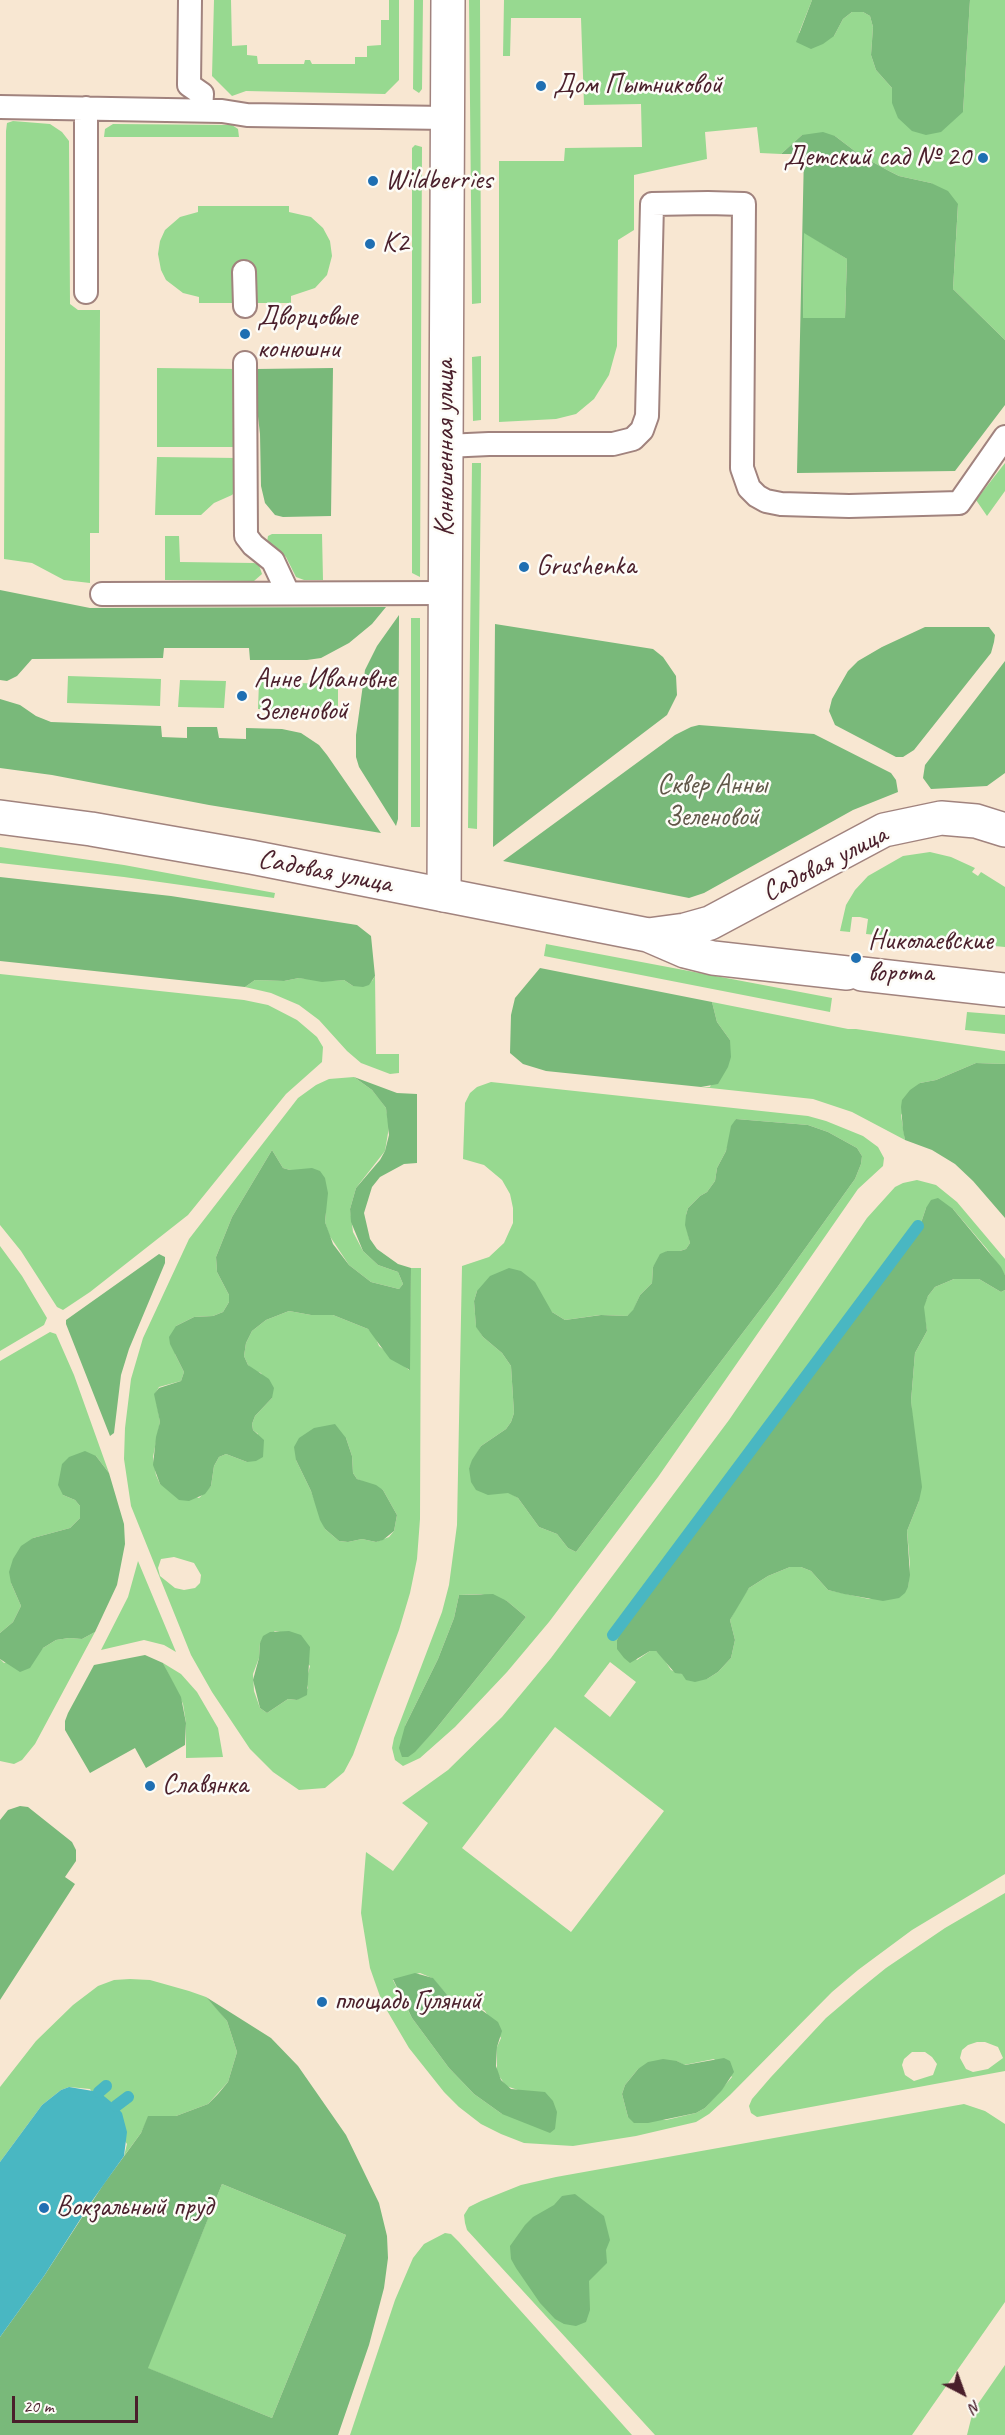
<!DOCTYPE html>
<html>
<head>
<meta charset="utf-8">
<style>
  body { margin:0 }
  #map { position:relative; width:1005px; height:2435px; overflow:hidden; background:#f8e7d2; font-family:Caveat,sans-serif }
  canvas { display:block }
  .north { position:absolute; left:933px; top:2363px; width:60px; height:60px; -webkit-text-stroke:4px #fdfcf7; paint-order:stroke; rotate:139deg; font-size:16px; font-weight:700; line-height:24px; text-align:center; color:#4a1f2b }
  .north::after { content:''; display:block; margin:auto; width:21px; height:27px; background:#4a1f2b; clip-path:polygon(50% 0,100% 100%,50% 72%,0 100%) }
  .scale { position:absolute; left:12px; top:2396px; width:126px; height:27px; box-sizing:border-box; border:3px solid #4a1f2b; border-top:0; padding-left:8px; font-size:18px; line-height:21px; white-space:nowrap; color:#4a1f2b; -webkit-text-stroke:4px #fdfcf7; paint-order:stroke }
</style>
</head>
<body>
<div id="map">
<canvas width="1005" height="2435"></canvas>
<div class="north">N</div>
<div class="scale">20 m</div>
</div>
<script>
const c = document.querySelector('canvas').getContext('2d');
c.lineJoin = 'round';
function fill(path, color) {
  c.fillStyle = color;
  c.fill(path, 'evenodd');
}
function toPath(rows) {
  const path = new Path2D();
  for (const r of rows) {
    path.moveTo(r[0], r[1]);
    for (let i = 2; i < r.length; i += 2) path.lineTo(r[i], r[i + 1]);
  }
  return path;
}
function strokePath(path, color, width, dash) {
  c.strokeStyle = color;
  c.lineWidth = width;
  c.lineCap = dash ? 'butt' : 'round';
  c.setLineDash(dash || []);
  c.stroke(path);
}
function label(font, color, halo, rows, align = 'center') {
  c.font = font + ' Caveat,sans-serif';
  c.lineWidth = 5;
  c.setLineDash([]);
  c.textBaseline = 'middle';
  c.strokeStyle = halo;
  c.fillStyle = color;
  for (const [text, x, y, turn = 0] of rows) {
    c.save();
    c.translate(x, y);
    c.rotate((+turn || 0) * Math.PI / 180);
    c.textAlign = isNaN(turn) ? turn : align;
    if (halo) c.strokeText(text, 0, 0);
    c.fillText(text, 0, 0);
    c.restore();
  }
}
fill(toPath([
  [214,0,231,0,232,46,247,45,247,55,257,56,258,64,304,64,305,60,310,60,312,64,355,64,355,57,367,57,367,46,381,45,381,20,389,20,389,0,399,0,399,80,385,94,246,91,232,96,212,76],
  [414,0,423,0,422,89,419,93,413,89],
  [469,0,480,0,481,303,472,304],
  [504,0,812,0,799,33,834,36,843,19,852,12,863,12,870,16,873,27,871,55,876,70,892,88,892,103,963,112,970,0,1005,0,1005,340,953,289,958,205,931,183,899,176,889,171,860,155,835,136,802,135,781,154,760,153,757,127,705,132,707,159,634,175,634,230,618,240,617,346,609,375,594,399,576,414,556,419,499,422,499,161,564,161,565,148,642,147,641,104,584,105,581,18,511,18,510,56,503,56],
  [13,121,50,124,62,132,69,141,70,304,78,310,100,310,99,533,90,533,90,583,64,580,32,563,4,559,6,131,7,123],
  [113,124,232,125,238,129,239,137,104,137,105,129],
  [415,145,422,147,420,577,412,573,412,148],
  [198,206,289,206,289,212,311,217,323,228,330,241,332,256,327,275,315,288,291,296,291,303,199,303,199,297,183,293,166,280,161,270,158,254,160,241,165,230,180,217,198,212],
  [804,232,847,259,845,318,803,318],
  [481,356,481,420,473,421,472,357],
  [157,368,238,369,237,447,157,447],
  [157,457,237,458,236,491,232,495,214,503,201,515,155,515],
  [472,463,481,463,477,829,468,828],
  [1005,463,1005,491,987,516,976,500],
  [272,534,322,534,323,580,304,580,296,577,286,557,267,542,268,536],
  [165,536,179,536,180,562,254,563,259,565,262,574,254,581,165,580],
  [411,618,420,618,420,827,411,827],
  [68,676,161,679,160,706,67,703],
  [180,680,226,681,224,708,178,707],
  [259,682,338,684,338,712,258,709],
  [0,847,124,865,275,893,274,898,124,877,0,863],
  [930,852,951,857,975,868,972,872,978,876,981,872,1005,887,1005,947,866,934,868,919,860,917,852,917,850,932,840,931,846,905,855,890,868,876,903,856],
  [546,944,832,998,830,1012,544,956],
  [0,974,244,1000,268,1005,297,1020,317,1037,323,1047,322,1062,286,1094,188,1215,90,1292,63,1310,57,1307,21,1251,0,1225],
  [375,976,376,1054,399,1054,399,1073,390,1074,361,1063,347,1051,319,1020,299,1005,271,993,245,987,255,980,284,981,299,978,329,981,344,980,353,986,372,981],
  [712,1002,848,1029,856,1029,1005,1051,1005,1064,976,1063,936,1080,920,1083,901,1115,905,1140,852,1112,813,1099,701,1087,710,1087,730,1040,717,1022],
  [967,1012,1005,1015,1005,1034,965,1030],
  [354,1077,372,1090,380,1100,386,1108,389,1127,385,1151,356,1188,350,1209,353,1232,363,1251,378,1265,398,1272,403,1284,399,1289,371,1282,349,1265,329,1235,325,1222,326,1212,290,1170,283,1168,272,1150,232,1217,216,1257,217,1272,229,1295,229,1302,223,1312,213,1316,194,1317,176,1326,175,1354,184,1372,181,1381,159,1387,155,1394,160,1422,153,1457,156,1475,160,1484,199,1498,211,1486,214,1466,219,1457,226,1454,247,1462,258,1434,253,1430,252,1424,255,1416,272,1398,261,1373,254,1371,248,1365,244,1356,246,1343,252,1331,266,1320,289,1311,311,1315,333,1315,368,1329,375,1336,379,1346,409,1370,411,1268,421,1268,420,1519,417,1559,410,1593,399,1630,353,1755,344,1772,325,1788,299,1790,273,1772,250,1749,212,1692,191,1655,131,1506,124,1459,125,1428,131,1379,143,1338,189,1239,298,1098,316,1085,329,1079],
  [346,1438,352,1456,353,1473,357,1479,383,1490,397,1515,394,1531,389,1537,376,1542,362,1539,348,1542,339,1541,325,1529,311,1491,296,1460],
  [174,1557,194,1563,201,1575,200,1583,195,1588,184,1590,175,1588,160,1576,158,1568,161,1559],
  [275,1631,280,1632,310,1666,306,1681,308,1688,297,1700,288,1699,267,1713,260,1708,254,1691,253,1674,259,1658,260,1643],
  [491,1082,808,1116,826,1121,863,1136,878,1147,884,1158,883,1166,858,1189,658,1477,549,1622,507,1672,455,1727,420,1758,403,1766,395,1760,392,1748,394,1738,442,1612,449,1585,457,1525,462,1266,489,1257,504,1243,513,1223,513,1208,510,1194,502,1180,484,1165,463,1159,465,1103,470,1093,477,1087],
  [736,1119,808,1125,828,1132,857,1148,862,1156,861,1164,855,1179,776,1289,576,1552,568,1548,557,1534,539,1527,518,1498,469,1468,481,1446,506,1429,511,1422,514,1413,511,1366,502,1353,483,1337,476,1326,474,1301,477,1291,552,1312,565,1320,600,1315,627,1316,633,1311,640,1295,652,1283,653,1267,667,1251,680,1251,686,1249,690,1243,686,1225,686,1215,688,1208,700,1196,707,1192,715,1181,717,1168,726,1151],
  [481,1594,507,1601,526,1617,435,1730,415,1751,405,1726,438,1659,454,1618,459,1595],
  [917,1180,936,1185,957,1202,1005,1259,1005,1275,987,1249,953,1209,926,1208,917,1235,621,1631,617,1640,637,1660,650,1651,656,1651,662,1656,671,1670,682,1674,707,1679,718,1672,731,1658,735,1640,730,1620,741,1599,749,1588,768,1576,790,1567,801,1567,811,1571,828,1590,869,1599,908,1587,910,1565,907,1531,919,1501,911,1401,915,1353,927,1331,923,1307,928,1296,935,1287,954,1279,979,1279,1001,1292,1005,1290,1005,1874,912,1930,858,1970,832,1992,730,2095,709,2114,696,2122,636,2136,573,2146,524,2143,501,2134,481,2124,459,2107,444,2092,409,2048,382,2002,370,1968,361,1913,366,1852,393,1871,428,1823,402,1803,448,1770,502,1717,551,1658,729,1420,867,1218,895,1187,903,1183],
  [610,1662,636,1682,610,1717,584,1696],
  [555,1727,664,1811,571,1932,462,1848],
  [420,1973,432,1978,449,1997,472,2003,485,2011,501,2038,497,2047,497,2073,506,2086,518,2090,502,2114,474,2094,449,2068,412,2018,393,1980],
  [714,2059,732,2077,705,2108,696,2113,666,2120,628,2117,622,2094,625,2085,638,2069,677,2061,684,2065],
  [0,1246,22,1276,47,1318,44,1325,0,1351],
  [50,1332,56,1334,74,1375,109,1473,96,1456,63,1495,75,1500,80,1506,80,1518,70,1528,33,1538,11,1583,21,1606,13,1622,0,1633,0,1361],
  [138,1561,176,1652,164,1645,144,1640,101,1650,128,1597],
  [95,1632,35,1744,22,1760,14,1764,0,1761,0,1659,4,1663,43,1648,56,1640,69,1638,82,1639],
  [163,1663,181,1674,197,1692,218,1728,223,1757,186,1758,186,1723,183,1704],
  [1005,1893,1005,2071,757,2117,751,2113,749,2106,752,2099,771,2077,826,2018,860,1989,886,1968,945,1928],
  [977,2042,985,2042,998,2047,1003,2058,988,2069,973,2072,966,2069,960,2058,962,2050,968,2045],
  [912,2052,925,2052,932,2057,937,2064,933,2075,914,2081,905,2075,902,2065,904,2059],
  [130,1979,150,1980,189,1991,206,1997,219,2011,227,2021,237,2052,228,2082,208,2104,176,2116,149,2116,141,2133,124,2156,127,2144,90,2089,69,2087,61,2090,42,2105,0,2162,0,2087,36,2041,73,2005,98,1986,114,1980],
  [964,2104,985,2111,1005,2124,1005,2302,912,2435,655,2435,467,2230,465,2223,464,2215,469,2207,481,2201,521,2185,556,2177],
  [222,2184,346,2235,272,2418,147,2368],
  [445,2233,451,2234,459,2242,632,2435,350,2435,395,2300,413,2258,424,2244],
  [1005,2365,1005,2435,967,2435,973,2411]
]), '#97d990');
fill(toPath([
  [812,0,970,0,963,112,941,132,926,135,912,131,898,118,892,103,892,88,876,70,871,55,873,27,870,16,863,12,852,12,843,19,834,36,823,44,811,49,796,42],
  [823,132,835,136,860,155,889,171,899,176,931,183,948,191,958,204,953,289,1005,340,1005,405,955,471,797,473,804,154,781,154,802,135],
  [804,233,847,259,845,318,803,318],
  [333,368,331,516,283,517,275,515,265,503,261,486,260,434,256,399,256,369],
  [0,590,90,608,386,607,372,624,349,643,321,658,307,660,250,660,249,648,164,648,163,658,32,659,17,676,7,681,0,680],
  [399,615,398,819,396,826,359,767,356,757,356,735,365,670,377,646],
  [495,624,653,649,663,657,676,676,677,695,667,715,493,847],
  [925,627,989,627,995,635,994,642,991,653,914,750,903,757,896,757,835,725,829,711,832,699,848,671,858,661,882,647],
  [1005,661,1005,773,987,786,931,789,923,778,925,765],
  [0,699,20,705,36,716,51,722,161,726,162,737,187,738,187,727,217,727,219,738,246,739,246,728,282,729,301,733,319,745,327,755,381,833,209,805,52,775,0,768],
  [699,725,814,734,891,773,896,780,898,792,853,810,704,893,689,898,503,861,675,735,691,727],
  [0,877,171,896,357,925,371,936,375,976,369,985,363,987,353,986,344,980,322,982,299,978,284,981,255,980,245,987,0,961],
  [540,968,712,1002,717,1022,730,1040,731,1057,728,1067,718,1084,701,1087,546,1071,523,1064,510,1053,511,1015,515,998],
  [976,1063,1005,1064,1005,1218,973,1181,955,1164,932,1150,905,1140,903,1130,901,1107,902,1100,910,1090,920,1083,936,1080],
  [354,1077,397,1093,417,1094,417,1163,404,1164,380,1177,372,1187,364,1213,370,1239,377,1249,398,1264,411,1268,410,1370,390,1359,368,1329,333,1315,311,1315,289,1311,266,1320,252,1331,246,1343,244,1356,248,1365,269,1379,274,1388,272,1398,255,1416,252,1424,253,1430,264,1440,263,1457,256,1461,247,1462,226,1454,219,1457,214,1466,211,1486,205,1494,189,1501,179,1500,160,1484,153,1465,156,1437,160,1422,154,1394,159,1388,181,1381,184,1372,170,1344,169,1337,176,1326,194,1317,213,1316,223,1312,229,1302,229,1295,217,1272,216,1257,232,1217,272,1150,283,1168,290,1170,312,1168,320,1171,325,1178,328,1193,325,1222,333,1244,349,1265,371,1282,399,1289,403,1284,398,1272,378,1265,363,1251,351,1222,350,1209,356,1188,380,1160,385,1151,389,1135,386,1108,372,1090],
  [736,1119,808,1125,828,1132,857,1148,862,1156,861,1164,855,1179,776,1289,576,1552,568,1548,557,1534,539,1527,518,1498,508,1493,488,1495,476,1490,471,1482,469,1468,472,1460,481,1446,506,1429,511,1422,514,1413,511,1366,502,1353,483,1337,476,1327,474,1301,477,1291,490,1276,509,1268,521,1271,535,1282,552,1312,565,1320,601,1315,627,1316,633,1310,640,1295,652,1283,653,1267,660,1254,667,1251,680,1251,686,1249,690,1243,685,1225,686,1215,688,1208,700,1196,707,1192,715,1181,717,1168,726,1151,731,1126],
  [938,1198,953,1209,1001,1267,1005,1275,1005,1290,1001,1292,979,1279,954,1279,935,1287,928,1296,924,1307,927,1331,915,1353,911,1401,922,1487,919,1501,907,1531,910,1575,908,1587,905,1593,899,1598,883,1601,844,1594,828,1590,811,1571,801,1567,790,1567,768,1576,749,1588,730,1620,735,1640,731,1658,718,1672,707,1679,695,1682,686,1680,682,1674,675,1673,656,1651,650,1651,630,1663,624,1658,617,1649,617,1640,621,1631,917,1235,926,1208,931,1200],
  [159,1254,165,1257,165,1263,129,1349,121,1375,114,1433,110,1436,66,1324,66,1320],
  [335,1424,346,1438,352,1456,353,1473,357,1479,376,1485,383,1490,397,1515,394,1531,383,1540,376,1542,362,1539,348,1542,339,1541,325,1529,320,1520,311,1491,296,1460,294,1447,299,1438,314,1428],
  [85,1451,96,1456,109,1473,124,1524,125,1544,117,1585,95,1632,82,1639,69,1638,56,1640,43,1648,30,1668,20,1672,0,1659,0,1633,13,1622,21,1606,11,1583,9,1572,13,1559,21,1546,33,1538,70,1528,80,1518,80,1506,75,1500,63,1495,58,1485,62,1464,69,1457],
  [493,1594,507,1601,526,1617,435,1730,415,1752,408,1757,402,1757,399,1748,405,1726,438,1659,454,1618,459,1595],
  [289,1631,301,1635,310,1647,307,1695,297,1700,288,1699,267,1713,260,1708,253,1680,259,1658,260,1643,263,1636,270,1632],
  [145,1655,163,1663,181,1697,186,1723,185,1745,146,1768,135,1748,90,1773,65,1730,65,1721,68,1713,94,1665],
  [20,1806,28,1807,72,1842,76,1850,76,1861,65,1877,75,1884,0,2000,0,1820,8,1810],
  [415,1973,433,1978,449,1997,472,2003,498,2022,502,2031,497,2047,496,2066,501,2080,511,2089,545,2092,553,2101,557,2112,555,2129,550,2133,502,2114,474,2094,449,2068,412,2018,393,1979],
  [206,1997,271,2038,298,2066,346,2135,379,2203,387,2236,388,2258,384,2288,369,2345,338,2435,0,2435,0,2337,44,2276,103,2185,141,2133,148,2116,176,2116,208,2104,218,2094,228,2082,237,2052,227,2021],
  [222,2184,346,2235,272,2418,148,2368],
  [724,2058,730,2061,734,2072,722,2090,705,2108,696,2113,648,2123,634,2123,628,2117,622,2094,625,2085,638,2069,648,2062,663,2059,677,2061,685,2065],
  [575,2194,604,2216,610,2240,606,2250,607,2263,589,2281,590,2310,586,2322,576,2326,564,2324,555,2319,540,2303,516,2268,511,2259,510,2246,525,2225,533,2217,554,2205,562,2196]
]), '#79b97a');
fill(toPath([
  [69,2087,99,2092,116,2106,122,2113,127,2132,124,2156,92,2201,44,2276,0,2337,0,2162,42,2105,61,2090]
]), '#49b7c2');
strokePath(toPath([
  [613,1635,918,1226],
  [99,2092,106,2086],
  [116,2106,128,2097]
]), '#49b7c2', 12);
const service = toPath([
  [190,0,189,85,202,94,201,110],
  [0,107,222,111,247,115,446,118],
  [86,108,86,292],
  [244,272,245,306],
  [245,363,246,536,253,545,273,561,288,593],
  [446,446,489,444,613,444,633,439,642,430,647,416,652,204,708,203,744,204,742,468,749,488,757,496,766,501,781,504,849,506,959,503,1005,437],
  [102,594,446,593]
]);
const tertiary = toPath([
  [444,895,448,0]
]);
const secondary = toPath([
  [0,817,91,829,251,857,648,935,685,951,713,958,847,973],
  [648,935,685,930,710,923,884,830,941,818,976,821,1005,830],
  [862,974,1005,990]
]);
strokePath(service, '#a1837e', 26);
strokePath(tertiary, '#a1837e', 36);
strokePath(secondary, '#a1837e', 36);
strokePath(service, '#fff', 22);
strokePath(tertiary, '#fff', 33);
strokePath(secondary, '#fff', 33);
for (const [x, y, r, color] of [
  [541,86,6,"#1f6fb2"],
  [983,158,6,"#1f6fb2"],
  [373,181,6,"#1f6fb2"],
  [370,244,6,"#1f6fb2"],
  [245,334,6,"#1f6fb2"],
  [524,567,6,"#1f6fb2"],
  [242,696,6,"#1f6fb2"],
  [856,958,6,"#1f6fb2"],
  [150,1786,6,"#1f6fb2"],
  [322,2002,6,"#1f6fb2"],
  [44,2208,6,"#1f6fb2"]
]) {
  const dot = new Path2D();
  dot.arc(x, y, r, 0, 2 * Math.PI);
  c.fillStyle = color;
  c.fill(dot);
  strokePath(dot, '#fdfcf7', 2);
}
label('28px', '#4a1f2b', '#fdfcf7', [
  ["Дом Пытниковой",553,86],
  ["Детский сад № 20",971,158,"right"],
  ["Wildberries",385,181],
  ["К2",382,244],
  ["Дворцовые",257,318],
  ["конюшни",257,350],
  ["Grushenka",536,567],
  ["Анне Ивановне",254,680],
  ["Зеленовой",254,712],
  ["Николаевские",868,942],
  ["ворота",868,974],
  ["Славянка",162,1786],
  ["площадь Гуляний",334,2002],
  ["Вокзальный пруд",56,2208]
], 'left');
label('28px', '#4a1f2b', '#fdfcf7', [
  ["Конюшенная улица",446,448,-90],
  ["Садовая улица",825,864,-27],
  ["Садовая улица",325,872,11]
]);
label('28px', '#615749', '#fdfcf7', [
  ["Сквер Анны",712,786],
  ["Зеленовой",712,818]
]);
</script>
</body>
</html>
